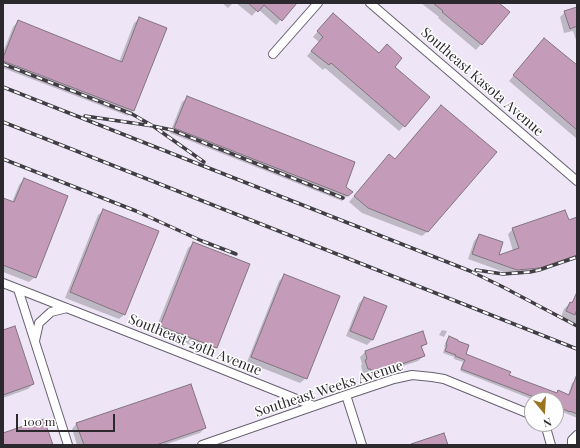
<!DOCTYPE html>
<html>
<head>
<meta charset="utf-8">
<style>
  body { margin:0 }
  #map { position:relative; width:580px; height:448px; overflow:hidden; background:#eee6f7; font-family:"Playfair Display",serif }
  canvas { display:block }
  .frame { position:absolute; inset:0; border:4px solid #2b282e; pointer-events:none }
  .north { position:absolute; left:524px; top:392px; width:40px; height:40px; box-sizing:border-box; background:#fff; border:1px solid #aaa9ab; border-radius:50%; rotate:162deg; font-size:11px; font-weight:700; line-height:16px; text-align:center; color:#2b282e }
  .north::after { content:''; display:block; margin:auto; width:14px; height:18px; background:#9a7520; clip-path:polygon(50% 0,100% 100%,50% 72%,0 100%) }
  .scale { position:absolute; left:16px; top:414px; width:99px; height:18px; box-sizing:border-box; border:2px solid #2b282e; border-top:0; padding-left:5px; font-size:12px; line-height:14px; white-space:nowrap; color:#2b282e; -webkit-text-stroke:3px #fff; paint-order:stroke }
</style>
</head>
<body>
<div id="map">
<canvas width="580" height="448"></canvas>
<div class="frame"></div>
<div class="north">N</div>
<div class="scale">100 m</div>
</div>
<script>
const c = document.querySelector('canvas').getContext('2d');
c.lineJoin = 'round';
function fill(path, color) {
  c.fillStyle = color;
  c.fill(path, 'evenodd');
}
function toPath(rows) {
  const path = new Path2D();
  for (const r of rows) {
    path.moveTo(r[0], r[1]);
    for (let i = 2; i < r.length; i += 2) path.lineTo(r[i], r[i + 1]);
  }
  return path;
}
function strokePath(path, color, width, dash) {
  c.strokeStyle = color;
  c.lineWidth = width;
  c.lineCap = dash ? 'butt' : 'round';
  c.setLineDash(dash || []);
  c.stroke(path);
}
function label(font, color, halo, rows, align = 'center') {
  c.font = font + ' "Playfair Display",serif';
  c.lineWidth = 3;
  c.setLineDash([]);
  c.textBaseline = 'middle';
  c.strokeStyle = halo;
  c.fillStyle = color;
  for (const [text, x, y, turn = 0] of rows) {
    c.save();
    c.translate(x, y);
    c.rotate((+turn || 0) * Math.PI / 180);
    c.textAlign = isNaN(turn) ? turn : align;
    if (halo) c.strokeText(text, 0, 0);
    c.fillText(text, 0, 0);
    c.restore();
  }
}
fill(toPath([
  [222,3,233,3,228,8],
  [236,3,296,3,276,25,258,9,252,16],
  [421,3,497,3,508,13,476,50,438,18,439,17],
  [577,8,577,43,573,31,564,33,560,17,565,12],
  [140,18,133,111,128,116,3,68,3,52,13,27,18,21,119,62,134,23],
  [328,19,393,67,404,126,399,131,325,68,323,70,307,56,319,42,313,37],
  [539,45,577,66,577,139,509,81],
  [188,97,345,187,351,192,342,201,170,133,182,102],
  [389,155,428,231,422,236,362,213,349,202],
  [24,179,35,277,29,282,3,272,3,199,12,202,19,185],
  [104,210,125,314,119,319,65,298,98,215],
  [568,221,577,221,577,258,534,272,512,275,468,259,474,241,479,235,497,256,513,251,508,234,513,229],
  [194,243,249,265,216,348,211,353,155,331,188,248],
  [285,275,306,378,300,383,247,362,279,281],
  [364,298,373,339,367,345,346,336,359,303],
  [577,298,577,324,561,317,564,309,570,303],
  [442,330,447,331,444,337,439,335],
  [3,331,33,384,28,389,3,398],
  [422,332,426,344,421,348,424,356,418,361,367,378,365,373,363,374,361,366,362,364,360,357,365,352],
  [449,337,464,355,508,375,556,394,558,392,568,395,572,383,575,381,577,382,577,418,556,409,556,400,534,400,460,371,463,362,454,359,454,357,443,353,445,347,444,347,447,339],
  [77,423,205,428,200,433,164,445,77,445,72,429]
]), '#0003');
const building = toPath([
  [248,3,297,3,282,21,264,5,258,12,248,3],
  [433,3,499,3,510,12,482,45,442,12,443,11,433,3],
  [577,7,577,26,570,29,564,11,577,7],
  [333,13,379,53,387,44,402,58,395,67,430,97,405,127,331,63,329,65,311,51,323,37,317,31,333,13],
  [139,17,167,28,134,111,3,61,3,58,18,20,122,62,139,17],
  [544,38,577,65,577,130,513,75,544,38],
  [187,96,355,162,346,187,353,192,348,196,174,128,187,96],
  [441,105,497,152,428,232,368,208,354,196,389,154,395,159,441,105],
  [24,178,68,196,36,278,3,265,3,198,14,202,24,178],
  [103,209,159,231,125,315,70,292,103,209],
  [565,210,569,220,577,217,577,255,540,268,517,270,472,254,479,234,503,242,499,255,519,248,512,228,565,210],
  [193,242,250,264,217,348,160,326,193,242],
  [284,274,340,296,307,379,251,357,284,274],
  [577,292,577,309,575,315,566,311,570,302,572,303,577,292],
  [364,297,387,306,373,340,350,331,364,297],
  [15,326,34,384,3,395,3,330,15,326],
  [423,331,427,344,421,346,425,356,372,374,371,369,368,369,365,360,367,359,365,351,423,331],
  [449,336,458,340,458,341,469,345,466,354,511,372,509,375,557,393,558,390,569,395,577,374,577,414,570,411,570,412,556,406,556,400,542,400,461,369,465,360,455,356,456,355,445,351,447,345,446,344,449,336],
  [191,384,206,428,156,445,84,445,76,423,191,384],
  [44,419,53,445,3,445,3,433,44,419],
  [444,433,448,445,411,445,411,444,444,433]
]);
fill(building, '#c49cba');
strokePath(building, '#82747f', 1);
const minor = toPath([
  [370,3,577,181],
  [273,54,318,3],
  [3,283,199,360,314,406],
  [18,289,68,445],
  [35,341,39,323,51,312,67,308],
  [346,395,362,445],
  [545,424,551,445],
  [202,445,346,395,394,379,412,375,432,377,444,379,532,415],
  [572,445,572,440,577,435]
]);
strokePath(minor, '#67606f', 10);
strokePath(minor, '#fff', 8);
const rail = toPath([
  [3,64,132,114,153,126,204,162],
  [3,87,470,271,501,286,577,326],
  [85,116,153,126,172,130,343,198],
  [3,122,577,349],
  [3,159,136,211,202,241,236,254],
  [476,270,503,274,530,272,539,270,577,257]
]);
strokePath(rail, '#413d44', 3.5);
strokePath(rail, '#fff', 2, [6]);
label('14px', '#2b282e', '#fff', [
  ["Southeast Kasota Avenue",482,82,41],
  ["Southeast 29th Avenue",195,345,22],
  ["Southeast Weeks Avenue",329,389,-18]
]);
</script>
</body>
</html>
